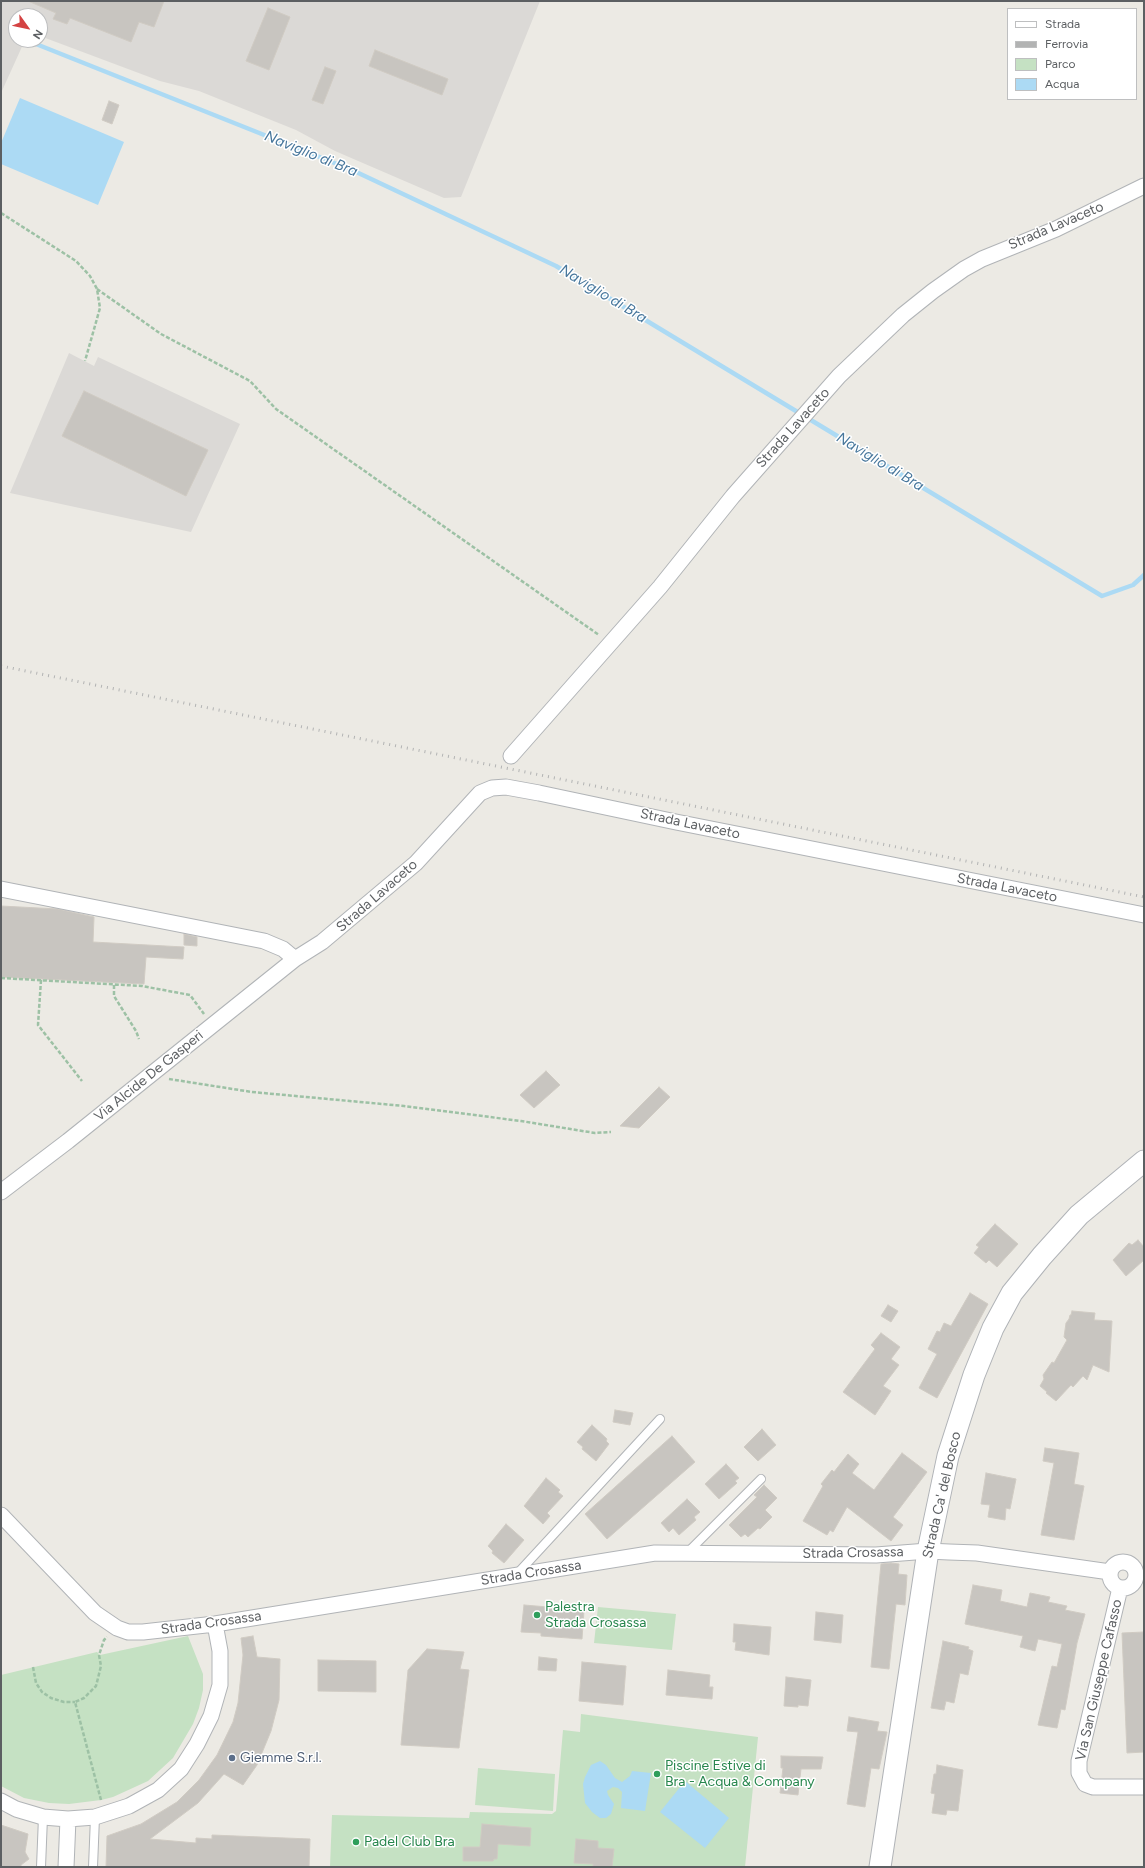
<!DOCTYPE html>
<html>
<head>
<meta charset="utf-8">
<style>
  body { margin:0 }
  #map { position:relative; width:1145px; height:1868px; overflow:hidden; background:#eceae4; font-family:Figtree,sans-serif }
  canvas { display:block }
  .frame { position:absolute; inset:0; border:2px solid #5c5f62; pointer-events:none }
  .legend { position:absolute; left:1007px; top:8px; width:130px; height:92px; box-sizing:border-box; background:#fff; border:1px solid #bebfc0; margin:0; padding:5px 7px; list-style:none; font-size:12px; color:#5c5f62 }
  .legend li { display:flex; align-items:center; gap:8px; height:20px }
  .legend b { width:20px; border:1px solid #bebfc0 }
  .north { position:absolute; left:8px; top:8px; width:40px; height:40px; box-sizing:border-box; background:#fff; border:1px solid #bebfc0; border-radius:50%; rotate:123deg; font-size:11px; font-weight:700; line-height:16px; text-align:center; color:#5c5f62 }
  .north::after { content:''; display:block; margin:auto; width:14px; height:18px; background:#d44343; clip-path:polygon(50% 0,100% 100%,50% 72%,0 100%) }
</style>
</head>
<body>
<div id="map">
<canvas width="1145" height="1868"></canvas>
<div class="frame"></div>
<ul class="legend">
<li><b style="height:5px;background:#fff"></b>Strada</li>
<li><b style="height:5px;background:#b2b3b3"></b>Ferrovia</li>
<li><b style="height:11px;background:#c5e1c3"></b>Parco</li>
<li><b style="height:11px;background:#acdaf4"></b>Acqua</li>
</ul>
<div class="north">N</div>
</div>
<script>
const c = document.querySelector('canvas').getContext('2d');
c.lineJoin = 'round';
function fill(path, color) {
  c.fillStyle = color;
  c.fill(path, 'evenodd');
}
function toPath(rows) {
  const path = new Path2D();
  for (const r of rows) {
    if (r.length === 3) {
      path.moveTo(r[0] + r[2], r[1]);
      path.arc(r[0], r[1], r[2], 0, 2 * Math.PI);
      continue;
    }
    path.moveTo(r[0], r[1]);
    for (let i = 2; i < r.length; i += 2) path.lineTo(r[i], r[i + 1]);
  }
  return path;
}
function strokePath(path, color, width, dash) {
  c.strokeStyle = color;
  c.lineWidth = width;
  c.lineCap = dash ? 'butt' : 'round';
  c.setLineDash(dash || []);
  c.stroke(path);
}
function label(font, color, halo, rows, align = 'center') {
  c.font = font + ' Figtree,sans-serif';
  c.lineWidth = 3;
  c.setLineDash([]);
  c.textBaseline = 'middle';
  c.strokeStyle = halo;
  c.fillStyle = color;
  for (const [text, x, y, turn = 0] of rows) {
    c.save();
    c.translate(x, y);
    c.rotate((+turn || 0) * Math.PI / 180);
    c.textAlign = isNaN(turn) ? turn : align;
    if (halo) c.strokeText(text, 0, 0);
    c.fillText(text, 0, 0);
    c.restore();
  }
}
fill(toPath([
  [1,1,540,1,461,197,444,198,335,151,296,130,199,91,160,81,40,36,40,16,16,16,16,40,25,40,1,93],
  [69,353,94,366,98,357,240,424,191,532,10,493]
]), '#dbd9d6');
fill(toPath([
  [598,1607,676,1614,672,1650,594,1643],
  [188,1636,203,1674,203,1690,199,1708,193,1724,173,1758,148,1781,113,1797,101,1800,69,1804,49,1803,24,1798,1,1786,1,1675,97,1652,100,1655],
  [581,1714,758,1737,745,1867,330,1867,332,1815,469,1818,470,1812,552,1814,556,1811,563,1730,580,1732],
  [478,1768,555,1774,553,1811,475,1805]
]), '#c5e1c3');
fill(toPath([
  [20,98,124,142,98,205,1,164,1,143],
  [600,1761,606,1765,615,1778,622,1782,630,1776,632,1771,651,1773,645,1811,621,1808,622,1792,618,1788,613,1787,607,1791,608,1795,614,1804,611,1814,606,1818,600,1818,592,1812,585,1803,583,1784,585,1777,591,1765],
  [685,1781,729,1818,705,1848,660,1812]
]), '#acdaf4');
strokePath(toPath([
  [26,40,352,170,556,266,1102,596,1133,585,1144,575]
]), '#acdaf4', 4.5);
const building = toPath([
  [28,1,164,1,154,27,139,22,131,42,70,18,67,24,53,19,56,13,28,1],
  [268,8,290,17,269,70,246,61,268,8],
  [375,50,448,79,442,95,369,66,375,50],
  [325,67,336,71,323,104,312,100,325,67],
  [109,101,119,105,112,124,102,120,109,101],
  [84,391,208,450,186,496,62,436,84,391],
  [1,906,58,909,94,917,93,942,184,947,183,959,146,957,144,984,1,977,1,906],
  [184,934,197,937,197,946,184,945,184,934],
  [546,1071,560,1085,534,1108,520,1095,546,1071],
  [659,1087,670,1097,639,1128,620,1126,659,1087],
  [995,1224,1018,1244,997,1267,989,1260,986,1263,974,1253,979,1247,976,1245,995,1224],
  [1138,1240,1144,1247,1144,1260,1126,1276,1113,1260,1129,1243,1132,1245,1138,1240],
  [970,1293,988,1304,937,1398,919,1388,937,1354,928,1349,937,1331,940,1332,944,1323,951,1326,970,1293],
  [888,1305,898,1311,891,1322,881,1316,888,1305],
  [1072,1311,1095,1313,1094,1320,1112,1321,1109,1372,1093,1365,1087,1380,1083,1376,1073,1387,1071,1385,1056,1401,1046,1393,1047,1392,1040,1386,1044,1379,1043,1375,1052,1362,1054,1363,1067,1340,1064,1337,1066,1323,1069,1319,1070,1315,1071,1315,1072,1311],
  [881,1333,900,1347,891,1359,899,1365,883,1386,891,1391,875,1415,843,1392,875,1349,871,1345,881,1333],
  [615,1410,633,1413,630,1425,613,1422,615,1410],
  [592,1425,607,1439,606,1441,609,1444,596,1461,582,1449,583,1447,577,1442,592,1425],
  [762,1429,776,1445,758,1461,744,1447,762,1429],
  [672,1436,695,1462,607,1539,585,1514,672,1436],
  [1045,1448,1079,1453,1074,1484,1084,1486,1074,1540,1041,1535,1054,1463,1043,1461,1045,1448],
  [902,1453,927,1472,893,1517,903,1525,891,1541,847,1507,833,1532,830,1530,827,1535,803,1521,823,1486,821,1484,832,1470,834,1472,848,1454,859,1464,852,1473,874,1490,902,1453],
  [726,1464,739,1478,735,1481,737,1483,719,1499,705,1484,726,1464],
  [986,1473,1016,1479,1010,1509,1006,1508,1005,1520,988,1517,990,1505,981,1504,986,1473],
  [546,1478,560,1490,558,1492,563,1496,547,1513,550,1516,543,1524,524,1506,546,1478],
  [764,1485,777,1498,765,1510,772,1517,760,1529,758,1528,748,1537,745,1534,741,1537,729,1525,757,1497,754,1495,764,1485],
  [687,1499,700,1512,694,1517,696,1520,679,1535,673,1528,669,1532,661,1523,687,1499],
  [506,1524,524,1540,504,1563,492,1553,493,1551,488,1546,506,1524],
  [891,1563,899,1564,898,1574,907,1575,905,1605,896,1604,889,1669,871,1667,881,1564,891,1563],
  [973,1585,1002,1590,1000,1601,1027,1607,1030,1593,1050,1597,1048,1602,1067,1606,1065,1610,1085,1614,1077,1643,1065,1710,1061,1709,1057,1728,1038,1725,1052,1666,1057,1667,1062,1644,1038,1639,1035,1651,1020,1647,1023,1636,965,1624,973,1585],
  [524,1605,584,1610,582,1639,541,1636,541,1633,521,1632,524,1605],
  [816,1612,843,1615,841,1643,814,1640,816,1612],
  [734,1624,771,1627,769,1655,735,1650,736,1642,733,1642,734,1624],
  [1144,1632,1144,1752,1127,1753,1122,1633,1144,1632],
  [253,1636,257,1657,280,1659,279,1700,271,1731,257,1765,243,1785,224,1774,198,1803,150,1839,196,1843,196,1838,212,1839,212,1835,310,1839,309,1867,106,1867,107,1836,141,1824,177,1802,199,1780,217,1755,233,1722,238,1703,243,1655,241,1638,253,1636],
  [943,1641,969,1647,968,1649,973,1651,968,1675,960,1673,954,1703,946,1701,944,1710,931,1708,943,1641],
  [427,1649,464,1652,460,1669,469,1670,459,1748,401,1745,408,1670,427,1649],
  [539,1657,557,1659,556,1671,538,1670,539,1657],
  [318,1660,376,1661,376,1692,318,1691,318,1660],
  [582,1662,626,1666,623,1705,579,1701,582,1662],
  [668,1670,710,1675,709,1687,713,1687,712,1699,666,1695,668,1670],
  [786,1677,811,1680,808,1706,798,1705,798,1707,784,1706,786,1677],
  [849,1717,879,1722,877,1731,887,1732,879,1769,871,1768,865,1807,847,1804,858,1732,847,1731,849,1717],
  [781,1756,823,1757,821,1769,801,1769,798,1795,780,1793,783,1768,781,1768,781,1756],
  [937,1765,963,1770,958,1811,947,1810,946,1815,932,1813,935,1794,931,1793,934,1774,936,1774,937,1765],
  [482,1824,531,1828,530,1846,498,1844,497,1859,494,1859,493,1861,463,1861,463,1847,480,1847,482,1824],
  [1,1825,28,1834,25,1852,29,1859,21,1865,21,1867,1,1867,1,1825],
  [576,1839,598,1841,598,1848,614,1849,612,1867,593,1867,593,1864,574,1863,576,1839]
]);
fill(building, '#c8c5c0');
strokePath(building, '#d0cbc3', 1);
const lane = toPath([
  [687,1553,761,1479],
  [517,1574,660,1419],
  [41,1867,43,1817],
  [93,1867,95,1817]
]);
const street = toPath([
  [511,756,660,587,733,496,839,376,903,315,933,291,964,269,982,259,1056,229,1144,186],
  [1,889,264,941,283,949,295,959],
  [1,1192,68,1141,295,959,322,942,416,863,480,793,492,788,506,787,539,793,676,822,1144,915],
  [1,1515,95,1613,117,1628,128,1632,143,1632,215,1624,655,1553,876,1555,928,1551,949,1552,977,1553,1110,1572],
  [1123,1575,13],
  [1120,1588,1079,1761,1079,1773,1085,1784,1093,1787,1144,1787],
  [1,1801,16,1809,43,1817,68,1819,95,1817,129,1806,158,1790,181,1769,197,1744,211,1716,220,1685,220,1651,215,1624],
  [66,1867,68,1819]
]);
const secondary = toPath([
  [880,1867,928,1551,948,1456,974,1375,993,1328,1012,1293,1042,1256,1079,1215,1144,1161]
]);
strokePath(lane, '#b1b4b7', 10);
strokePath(street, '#b1b4b7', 17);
strokePath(secondary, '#b0b3b7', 23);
strokePath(toPath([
  [1,213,76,261,90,276,97,289,100,308,85,361],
  [97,289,161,334,250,381,276,409,599,635],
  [1,978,142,986,190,995,204,1014],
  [41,980,38,1025,82,1081],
  [114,985,114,996,136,1031,139,1039],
  [169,1079,252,1092,404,1106,521,1121,595,1133,611,1132],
  [33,1667,36,1683,42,1692,51,1698,64,1702,75,1702],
  [101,1800,75,1702,84,1698,96,1686,101,1666,99,1655,104,1640,107,1637]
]), '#9dc1a5', 2.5, [4, 2]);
strokePath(lane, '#fff', 8);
strokePath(street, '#fff', 15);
strokePath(secondary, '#fff', 21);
strokePath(toPath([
  [1,666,1144,897]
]), '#b2b3b3', 3, [1, 5]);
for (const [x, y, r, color] of [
  [537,1615,4,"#2e9e5b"],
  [232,1758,4,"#5c6f8a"],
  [657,1774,4,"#2e9e5b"],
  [356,1842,4,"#2e9e5b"]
]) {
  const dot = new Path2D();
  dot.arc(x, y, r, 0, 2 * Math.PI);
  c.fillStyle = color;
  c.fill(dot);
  strokePath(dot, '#fff', 1.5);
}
label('14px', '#5c5f62', '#fff', [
  ["Strada Lavaceto",1056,226,-23],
  ["Strada Lavaceto",793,428,-48],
  ["Strada Lavaceto",690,824,12],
  ["Strada Lavaceto",1007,888,11],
  ["Strada Lavaceto",377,896,-41],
  ["Via Alcide De Gasperi",149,1076,-39],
  ["Strada Ca' del Bosco",942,1495,-77],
  ["Strada Crosassa",853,1553,-1],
  ["Strada Crosassa",531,1573,-9],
  ["Strada Crosassa",211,1623,-8],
  ["Via San Giuseppe Cafasso",1099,1680,-77]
]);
label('14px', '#27864d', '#fff', [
  ["Palestra",545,1607],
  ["Strada Crosassa",545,1623],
  ["Piscine Estive di",665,1766],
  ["Bra - Acqua & Company",665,1782],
  ["Padel Club Bra",364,1842]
], 'left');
label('14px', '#4e5e75', '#fff', [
  ["Giemme S.r.l.",240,1758]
], 'left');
label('italic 15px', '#48779c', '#fff', [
  ["Naviglio di Bra",311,154,22],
  ["Naviglio di Bra",603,294,31],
  ["Naviglio di Bra",880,462,31]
]);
</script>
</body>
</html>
